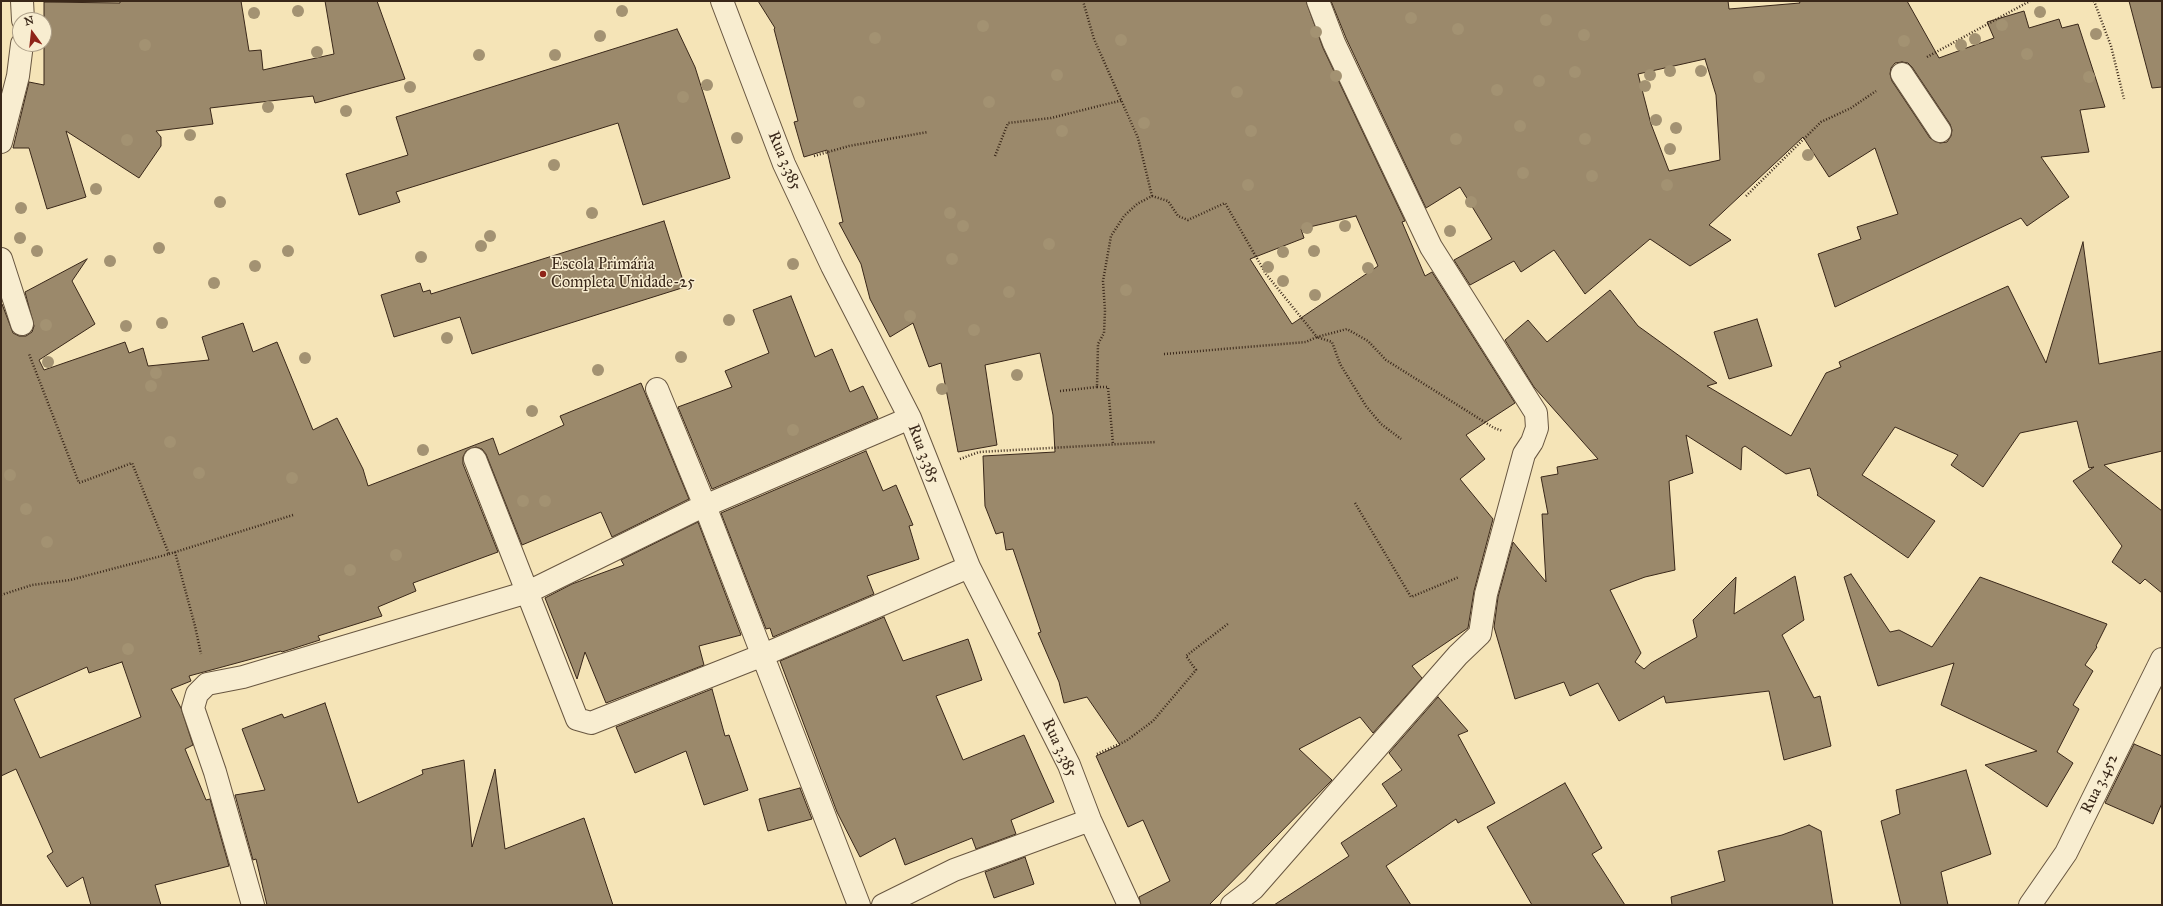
<!DOCTYPE html>
<html>
<head>
<meta charset="utf-8">
<style>
  body { margin:0 }
  #map { position:relative; width:2163px; height:906px; overflow:hidden; background:#f5e4b7; font-family:"IM FELL Great Primer",serif }
  canvas { display:block }
  .frame { position:absolute; inset:0; border:2px solid #392719; pointer-events:none }
  .north { position:absolute; left:12px; top:12px; width:40px; height:40px; box-sizing:border-box; background:#f8edd0; border:1px solid #ac9e87; border-radius:50%; rotate:345deg; font-size:11px; font-weight:700; line-height:16px; text-align:center; color:#392719 }
  .north::after { content:''; display:block; margin:auto; width:14px; height:18px; background:#8f2418; clip-path:polygon(50% 0,100% 100%,50% 72%,0 100%) }
</style>
</head>
<body>
<div id="map">
<canvas width="2163" height="906"></canvas>
<div class="frame"></div>
<div class="north">N</div>
</div>
<script>
const c = document.querySelector('canvas').getContext('2d');
c.lineJoin = 'round';
function fill(path, color) {
  c.fillStyle = color;
  c.fill(path, 'evenodd');
}
function toPath(rows) {
  const path = new Path2D();
  for (const r of rows) {
    path.moveTo(r[0], r[1]);
    for (let i = 2; i < r.length; i += 2) path.lineTo(r[i], r[i + 1]);
  }
  return path;
}
function strokePath(path, color, width, dash) {
  c.strokeStyle = color;
  c.lineWidth = width;
  c.lineCap = dash ? 'butt' : 'round';
  c.setLineDash(dash || []);
  c.stroke(path);
}
function label(font, color, halo, rows, align = 'center') {
  c.font = font + ' "IM FELL Great Primer",serif';
  c.lineWidth = 3;
  c.setLineDash([]);
  c.textBaseline = 'middle';
  c.strokeStyle = halo;
  c.fillStyle = color;
  for (const [text, x, y, turn = 0] of rows) {
    c.save();
    c.translate(x, y);
    c.rotate((+turn || 0) * Math.PI / 180);
    c.textAlign = isNaN(turn) ? turn : align;
    if (halo) c.strokeText(text, 0, 0);
    c.fillText(text, 0, 0);
    c.restore();
  }
}
const building = toPath([
  [120,1,241,1,249,51,261,50,263,70,334,54,325,1,377,1,405,79,315,103,313,96,210,108,213,124,156,131,161,137,161,146,139,178,66,131,86,197,47,209,29,148,13,148,29,82,44,85,44,2,120,3,120,1],
  [758,1,1306,1,1323,48,1405,221,1402,222,1425,276,1432,272,1515,403,1466,435,1485,459,1460,479,1493,519,1474,591,1468,628,1412,666,1422,678,1373,733,1360,717,1299,749,1332,780,1209,905,1141,905,1139,897,1170,881,1143,820,1128,827,1096,756,1120,745,1087,697,1064,703,1059,682,1038,633,1041,632,1013,549,1006,550,1003,532,996,534,985,506,983,456,1055,452,1053,415,1040,353,985,365,997,445,958,452,941,363,929,367,913,323,890,337,870,299,861,264,839,223,843,222,827,150,804,157,794,122,798,121,774,29,775,28,758,1],
  [1356,216,1378,266,1292,324,1250,259,1304,238,1301,229,1356,216],
  [1331,1,1728,1,1729,9,1800,3,1799,1,1907,1,1939,58,1994,38,1987,22,2024,11,2029,28,2059,19,2062,28,2078,24,2105,107,2080,110,2089,152,2041,157,2069,197,2027,226,2021,218,1835,307,1818,254,1861,239,1857,227,1898,214,1875,148,1829,177,1803,137,1709,225,1731,240,1690,266,1650,239,1585,294,1554,250,1521,272,1514,261,1470,285,1454,260,1492,239,1460,187,1426,208,1346,38,1331,1],
  [1705,59,1716,95,1720,160,1669,171,1651,124,1638,74,1705,59],
  [1902,62,1908,63,1912,67,1950,124,1952,130,1951,136,1947,142,1940,143,1930,138,1892,81,1890,74,1891,68,1895,63,1902,62],
  [2129,1,2162,1,2162,87,2152,88,2129,1],
  [677,29,695,67,730,178,643,205,618,123,396,192,400,202,359,215,346,174,408,155,396,117,677,29],
  [664,221,685,287,472,354,460,317,394,337,381,295,420,283,423,292,430,290,431,294,664,221],
  [2083,242,2099,364,2162,351,2162,451,2104,465,2162,511,2162,593,2145,579,2140,584,2112,562,2122,546,2073,481,2094,467,2089,468,2077,421,2020,433,1983,487,1951,465,1958,455,1895,427,1862,475,1935,521,1908,558,1817,495,1818,494,1810,468,1786,474,1745,446,1742,448,1741,470,1686,435,1693,473,1669,481,1675,570,1645,577,1610,590,1641,653,1635,662,1644,669,1651,663,1697,637,1693,620,1736,577,1734,614,1795,576,1804,620,1782,635,1814,698,1820,696,1831,746,1784,760,1769,691,1666,703,1664,696,1619,721,1598,683,1570,696,1564,682,1515,699,1494,627,1498,597,1513,542,1546,582,1542,514,1548,514,1541,477,1558,474,1557,467,1598,459,1534,387,1505,340,1528,320,1547,342,1610,290,1638,326,1717,383,1707,386,1791,436,1826,373,1841,367,1839,362,2008,286,2046,363,2083,242],
  [87,259,72,281,95,324,39,360,44,370,125,342,129,353,143,348,148,366,209,360,202,337,243,323,253,352,277,342,313,430,337,418,363,469,368,486,493,438,499,455,564,425,560,416,641,383,689,499,612,537,601,512,522,545,486,454,482,449,476,447,466,451,463,457,463,464,498,552,413,583,416,591,378,607,382,616,318,636,320,640,282,652,281,651,189,676,191,681,171,689,181,708,193,745,185,749,206,800,210,799,229,866,155,885,161,905,91,905,83,877,67,887,47,856,53,852,16,769,1,776,1,305,2,304,13,333,19,336,26,336,32,332,34,326,25,292,87,259],
  [122,662,141,717,40,758,14,699,87,667,89,673,122,662],
  [791,296,815,357,832,349,850,392,863,386,878,418,712,489,678,407,732,387,725,371,769,353,753,310,791,296],
  [1757,319,1772,366,1729,379,1714,332,1757,319],
  [866,451,883,491,896,485,913,525,909,526,919,559,867,576,874,594,773,637,770,628,766,629,721,513,866,451],
  [698,522,741,635,699,646,704,665,606,703,585,652,577,679,545,598,572,584,624,565,621,560,698,522],
  [1851,574,1890,632,1899,630,1932,647,1980,577,2107,624,2096,646,2097,647,2085,665,2093,671,2073,705,2079,709,2057,752,2073,763,2047,807,1985,765,2037,751,1941,705,1954,663,1878,686,1844,577,1851,574],
  [884,617,903,661,968,639,982,680,936,696,963,760,1024,735,1054,802,1011,820,1016,834,976,849,972,838,905,865,895,838,860,857,837,812,780,661,884,617],
  [712,689,725,736,729,735,748,790,704,805,686,751,635,773,616,727,712,689],
  [1438,697,1468,731,1458,735,1495,803,1458,823,1456,819,1386,866,1411,905,1274,905,1349,856,1341,843,1397,806,1382,784,1402,770,1389,753,1438,697],
  [325,703,358,803,423,774,422,770,464,760,472,847,495,769,505,849,584,818,613,905,267,905,256,859,253,860,235,795,265,790,242,729,282,714,284,718,325,703],
  [2134,744,2162,756,2162,803,2153,824,2105,803,2134,744],
  [1966,770,1991,854,1941,872,1948,905,1901,905,1881,821,1900,814,1896,790,1966,770],
  [1565,783,1602,848,1592,854,1625,905,1532,905,1487,827,1565,783],
  [800,788,812,819,768,831,759,799,800,788],
  [1809,825,1821,831,1833,905,1672,905,1671,897,1725,881,1718,851,1782,835,1809,825],
  [1025,857,1034,884,994,898,985,872,1025,857]
]);
fill(building, '#9b896b');
strokePath(building, '#392719', 1);
const street = toPath([
  [22,1,23,20],
  [722,1,784,164,832,266,910,418,969,567,1069,765,1090,820,1129,905],
  [1902,74,1940,131],
  [1,142,18,76,22,44],
  [1,259,22,324],
  [657,389,705,506,859,905],
  [475,459,577,719,591,723,763,655,969,567],
  [253,905,215,772,193,708,197,694,207,684,243,677,528,592,693,511,910,418],
  [883,905,954,870,1090,820],
  [1232,905,1253,889,1458,655,1480,634,1486,594,1524,454,1532,442,1537,428,1536,413,1431,247,1334,43,1318,1],
  [2030,905,2066,853,2162,659]
]);
strokePath(street, '#685640', 24);
strokePath(toPath([
  [2094,1,2111,46,2124,99],
  [1927,57,2030,1],
  [814,156,849,146,928,132],
  [995,156,1008,123,1051,118,1123,100],
  [1152,196,1168,201,1178,216,1188,220,1225,203,1266,274,1317,337,1347,329,1368,341,1386,360,1494,428,1503,431],
  [1746,196,1821,122,1851,108,1876,91],
  [1164,354,1306,342,1317,337,1332,342,1340,364,1366,406,1381,424,1401,439],
  [1097,387,1108,387,1113,444],
  [1060,391,1097,387,1098,344,1104,333,1105,311,1103,281,1111,236,1124,216,1137,204,1152,196,1138,138,1094,39,1083,1],
  [960,459,979,452,1156,442],
  [1355,503,1411,597,1459,577],
  [175,552,195,626,201,654],
  [169,554,293,515],
  [1,595,32,585,70,580,169,554,132,463,79,483,29,354],
  [1097,754,1126,741,1153,721,1196,670,1186,656,1229,623]
]), '#392719', 2.5, [1, 2]);
strokePath(street, '#f8edd0', 22);
c.fillStyle = '#a39272';
for (const [x, y] of [
  [298,11],
  [622,11],
  [2040,12],
  [254,13],
  [1411,18],
  [1546,20],
  [2002,25],
  [983,26],
  [1458,29],
  [1316,32],
  [2096,34],
  [1584,35],
  [600,36],
  [875,38],
  [1975,39],
  [1121,40],
  [1904,41],
  [145,45],
  [1961,45],
  [317,52],
  [2027,54],
  [479,55],
  [555,55],
  [1670,71],
  [1701,71],
  [1575,72],
  [1057,75],
  [1650,75],
  [1336,76],
  [1759,77],
  [2089,77],
  [1539,81],
  [707,85],
  [1645,86],
  [410,87],
  [1497,90],
  [1237,92],
  [683,97],
  [859,102],
  [989,102],
  [268,107],
  [346,111],
  [1656,120],
  [1144,123],
  [1520,126],
  [1676,128],
  [1062,131],
  [1251,131],
  [190,135],
  [737,138],
  [1456,139],
  [1585,139],
  [127,140],
  [1670,149],
  [1808,155],
  [554,165],
  [1523,173],
  [1592,176],
  [1248,185],
  [1667,185],
  [96,189],
  [220,202],
  [1471,202],
  [21,208],
  [592,213],
  [950,213],
  [963,226],
  [1345,226],
  [1307,228],
  [1450,231],
  [490,236],
  [20,238],
  [1049,244],
  [481,246],
  [159,248],
  [37,251],
  [288,251],
  [1314,251],
  [1283,252],
  [421,257],
  [952,259],
  [110,261],
  [793,264],
  [255,266],
  [1268,267],
  [1368,268],
  [1283,281],
  [214,283],
  [1126,290],
  [1009,292],
  [1315,295],
  [910,316],
  [729,320],
  [162,323],
  [46,325],
  [126,326],
  [974,330],
  [447,338],
  [681,357],
  [305,358],
  [48,362],
  [598,370],
  [156,373],
  [1017,375],
  [151,386],
  [942,389],
  [532,411],
  [793,430],
  [170,442],
  [423,450],
  [199,473],
  [10,475],
  [292,478],
  [523,501],
  [545,501],
  [26,509],
  [47,542],
  [396,555],
  [350,570],
  [128,649]
]) {
  c.beginPath();
  c.arc(x, y, 6, 0, 2 * Math.PI);
  c.fill();
}
for (const [x, y, r, color] of [
  [543,274,4,"#8f2418"]
]) {
  const dot = new Path2D();
  dot.arc(x, y, r, 0, 2 * Math.PI);
  c.fillStyle = color;
  c.fill(dot);
  strokePath(dot, '#f8edd0', 1.5);
}
label('16px', '#392719', '#f8edd0', [
  ["Rua 3.385",784,161,67],
  ["Rua 3.385",923,454,69],
  ["Rua 3.385",1059,748,65],
  ["Rua 3.452",2100,784,-64]
]);
label('16px', '#392719', '#f8edd0', [
  ["Escola Primária",551,265],
  ["Completa Unidade-25",551,283]
], 'left');
</script>
</body>
</html>
